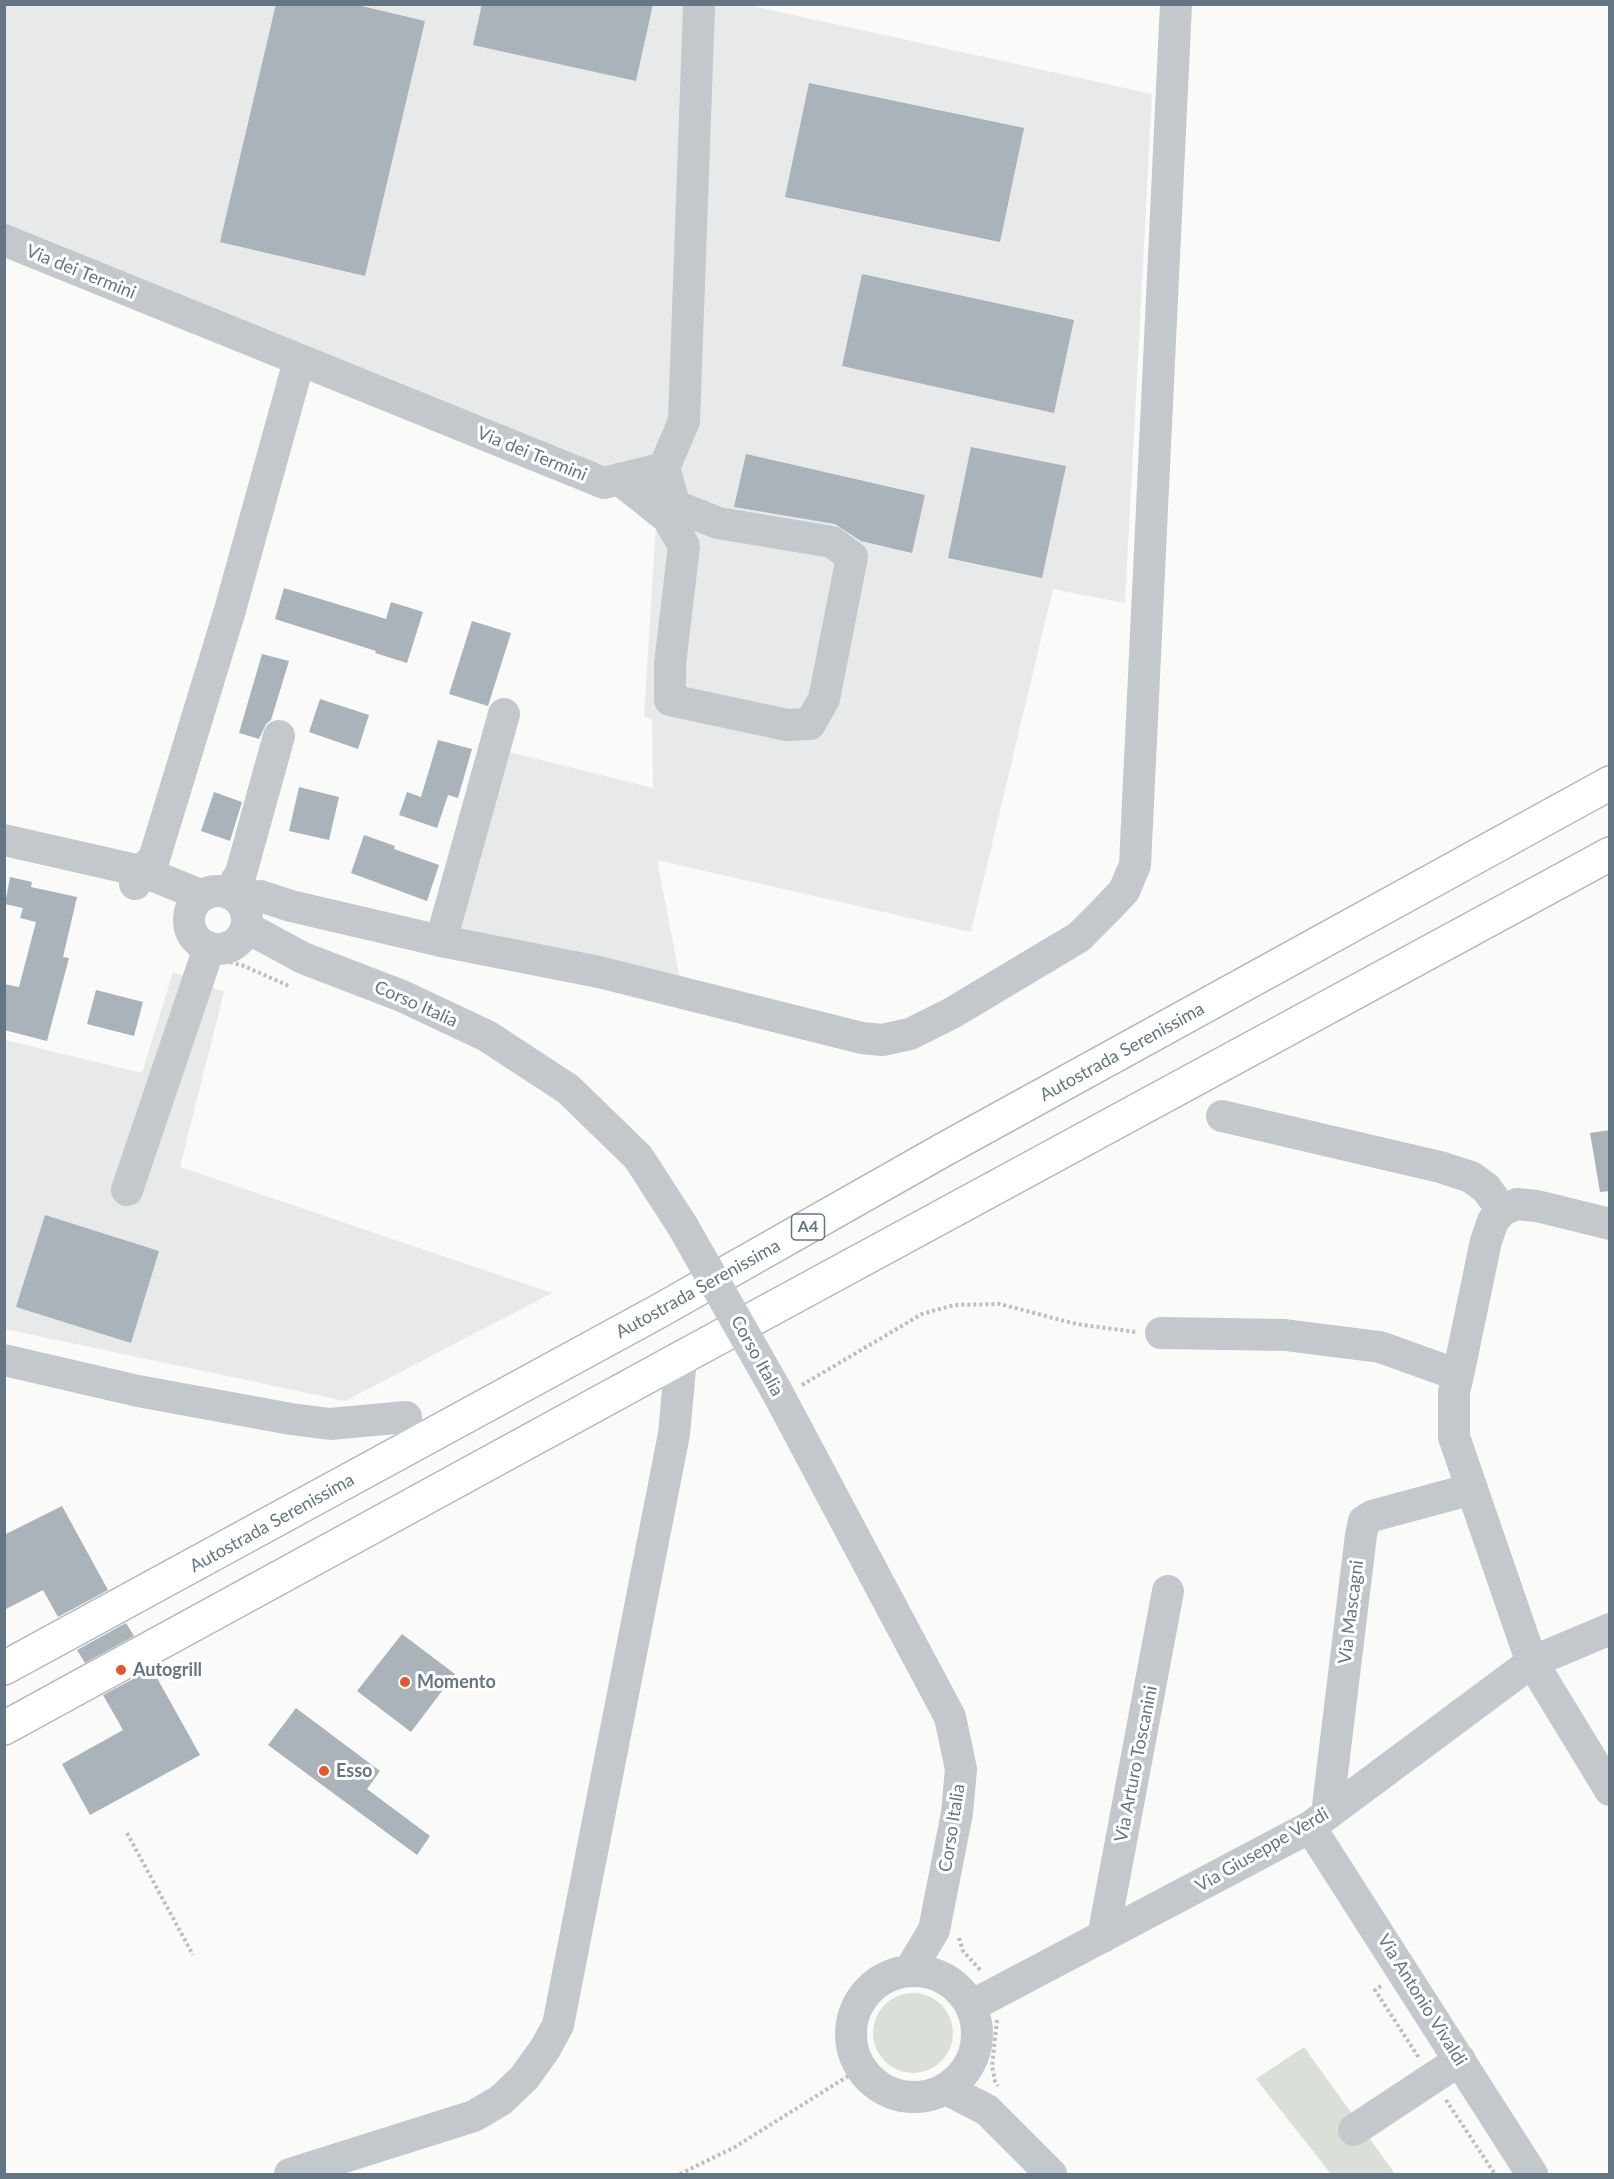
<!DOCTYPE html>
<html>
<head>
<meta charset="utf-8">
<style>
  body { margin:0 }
  #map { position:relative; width:1614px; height:2179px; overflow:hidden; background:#fafaf8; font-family:Lato,sans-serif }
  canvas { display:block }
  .frame { position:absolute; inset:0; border:6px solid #657683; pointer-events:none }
</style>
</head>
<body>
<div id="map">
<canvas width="1614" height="2179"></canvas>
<div class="frame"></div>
</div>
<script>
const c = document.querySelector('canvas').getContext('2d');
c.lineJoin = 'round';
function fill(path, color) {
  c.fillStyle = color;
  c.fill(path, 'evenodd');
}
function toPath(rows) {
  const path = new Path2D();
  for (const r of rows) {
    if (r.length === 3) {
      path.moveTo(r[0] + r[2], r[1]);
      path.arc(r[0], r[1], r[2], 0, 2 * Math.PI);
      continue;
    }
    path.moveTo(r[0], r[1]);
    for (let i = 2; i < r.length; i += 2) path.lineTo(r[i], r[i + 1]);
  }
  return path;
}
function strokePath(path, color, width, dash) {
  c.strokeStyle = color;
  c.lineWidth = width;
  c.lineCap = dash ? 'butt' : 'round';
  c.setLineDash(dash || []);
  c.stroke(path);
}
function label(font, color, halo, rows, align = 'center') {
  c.font = font + ' Lato,sans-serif';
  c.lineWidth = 6;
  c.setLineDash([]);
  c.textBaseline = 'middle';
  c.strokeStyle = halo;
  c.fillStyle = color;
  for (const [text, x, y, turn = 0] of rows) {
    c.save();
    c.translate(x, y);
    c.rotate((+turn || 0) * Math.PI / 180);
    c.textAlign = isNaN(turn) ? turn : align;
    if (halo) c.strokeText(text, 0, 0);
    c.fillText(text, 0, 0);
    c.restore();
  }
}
fill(toPath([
  [4,5,748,5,1152,94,1125,603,1053,589,971,932,657,860,680,979,450,935,501,750,653,788,652,720,644,716,656,524,605,475,5,233],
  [173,972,224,992,180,1167,552,1293,345,1401,5,1329,5,1040,142,1073]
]), '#e8e9e9');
fill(toPath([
  [913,2033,40],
  [1304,2047,1395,2174,1331,2174,1256,2079]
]), '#dadfd7');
fill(toPath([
  [276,4,353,4,425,21,365,276,220,242],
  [482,4,653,4,636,81,473,45],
  [809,83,1024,128,1000,242,785,197],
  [862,274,1074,320,1054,413,842,366],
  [971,447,1066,466,1042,578,948,558],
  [746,454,925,495,912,553,861,541,835,524,734,507],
  [284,588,386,619,391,602,423,612,407,663,375,653,376,651,275,619],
  [472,621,511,633,488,706,449,694],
  [262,654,289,661,271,720,266,724,259,739,239,733],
  [320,699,369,715,358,749,309,732],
  [438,740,472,749,458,798,448,795,437,828,399,815,407,792,421,797],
  [299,787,339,797,329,840,289,831],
  [214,792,242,802,230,841,201,831],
  [364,835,395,846,394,849,439,865,427,901,351,873],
  [10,877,32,882,31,887,77,897,63,957,69,958,47,1041,4,1030,4,984,19,987,36,922,20,918,23,908,5,904],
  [96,990,143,1002,134,1036,87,1024],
  [1610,1130,1610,1191,1600,1192,1590,1133],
  [45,1215,159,1251,131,1343,16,1307],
  [62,1506,108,1590,58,1617,43,1590,4,1610,4,1535],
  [126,1623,134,1636,85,1663,77,1650],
  [402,1634,455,1674,411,1732,357,1691],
  [152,1669,200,1755,90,1815,62,1764,123,1730,103,1695],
  [296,1708,380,1771,367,1789,430,1836,417,1855,268,1745]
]), '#aab3b9');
const highway = toPath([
  [4,1668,659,1311,943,1150,1610,783],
  [4,1728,681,1358,1610,854]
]);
strokePath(highway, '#b4b9bd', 36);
strokePath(toPath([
  [230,962,244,966,289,986],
  [802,1385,922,1314,954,1305,1000,1304,1076,1324,1136,1332],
  [127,1833,193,1955],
  [959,1938,963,1951,981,1971],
  [1381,1986,1375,1990,1419,2058],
  [997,2020,992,2066,995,2081,998,2086],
  [1446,2100,1495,2174],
  [680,2174,735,2147,861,2068]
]), '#bbbfc2', 4, [3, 3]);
strokePath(toPath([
  [4,240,604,483,664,468,684,421,699,7],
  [619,479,668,518,684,546,670,664,670,700,787,725,810,724,824,699,852,557,832,542,718,523,675,506,664,468],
  [4,840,141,871,201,895],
  [135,884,141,871,154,859,230,610,299,361],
  [218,920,29],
  [229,893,241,873,279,736],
  [238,898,260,896,291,906,441,941,599,972,862,1038,882,1040,910,1034,952,1013,1079,937,1103,913,1124,891,1135,865,1176,4],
  [246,927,303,958,402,996,487,1036,568,1089,638,1157,682,1225],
  [441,941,504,714],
  [1222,1116,1440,1167,1471,1177,1486,1188,1502,1210],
  [127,1190,209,948],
  [1161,1333,1285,1335,1380,1347,1458,1375,1454,1392,1454,1437,1525,1643,1532,1662,1610,1790],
  [4,1360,138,1391,291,1419,330,1424,406,1417],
  [1458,1375,1486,1241,1493,1221,1502,1210,1517,1204,1537,1206,1610,1224],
  [776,1390,950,1717,961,1769,957,1813,934,1930,910,1970],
  [1327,1814,1361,1535,1364,1521,1372,1516,1472,1489],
  [1310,1827,1532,2174],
  [1103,1937,1168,1591],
  [914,2034,63],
  [971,2006,1310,1827,1532,1662,1610,1629],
  [946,2089,987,2110,1051,2174],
  [1354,2130,1460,2060],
  [290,2174,474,2116,501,2100,524,2078,545,2049,558,2025,674,1434,681,1358]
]), '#c3c8cc', 32);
strokePath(highway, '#fff', 33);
strokePath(toPath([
  [682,1225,776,1390]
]), '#c3c8cc', 32);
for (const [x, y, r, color] of [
  [121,1670,6,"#e4572e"],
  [405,1682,6,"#e4572e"],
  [324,1771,6,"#e4572e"]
]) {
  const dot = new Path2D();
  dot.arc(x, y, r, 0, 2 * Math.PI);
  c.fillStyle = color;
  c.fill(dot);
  strokePath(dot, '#fff', 2);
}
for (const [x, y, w] of [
  [808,1227,33]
]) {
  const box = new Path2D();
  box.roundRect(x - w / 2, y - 13, w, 26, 4.5);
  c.fillStyle = '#fff';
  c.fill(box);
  strokePath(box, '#657683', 1.5);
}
label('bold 16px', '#657683', null, [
  ["A4",808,1227]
]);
label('18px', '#657683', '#fff', [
  ["Via dei Termini",81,272,22],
  ["Via dei Termini",532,454,22],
  ["Corso Italia",416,1004,24],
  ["Autostrada Serenissima",1122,1052,-29],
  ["Autostrada Serenissima",698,1289,-29],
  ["Corso Italia",757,1356,61],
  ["Autostrada Serenissima",272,1523,-29],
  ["Via Mascagni",1351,1612,-83],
  ["Via Arturo Toscanini",1136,1764,-79],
  ["Corso Italia",952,1828,-81],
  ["Via Giuseppe Verdi",1262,1850,-30],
  ["Via Antonio Vivaldi",1422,2000,58]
]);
label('bold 18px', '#657683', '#fff', [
  ["Autogrill",133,1670],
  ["Momento",417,1682],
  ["Esso",336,1771]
], 'left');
</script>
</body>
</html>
